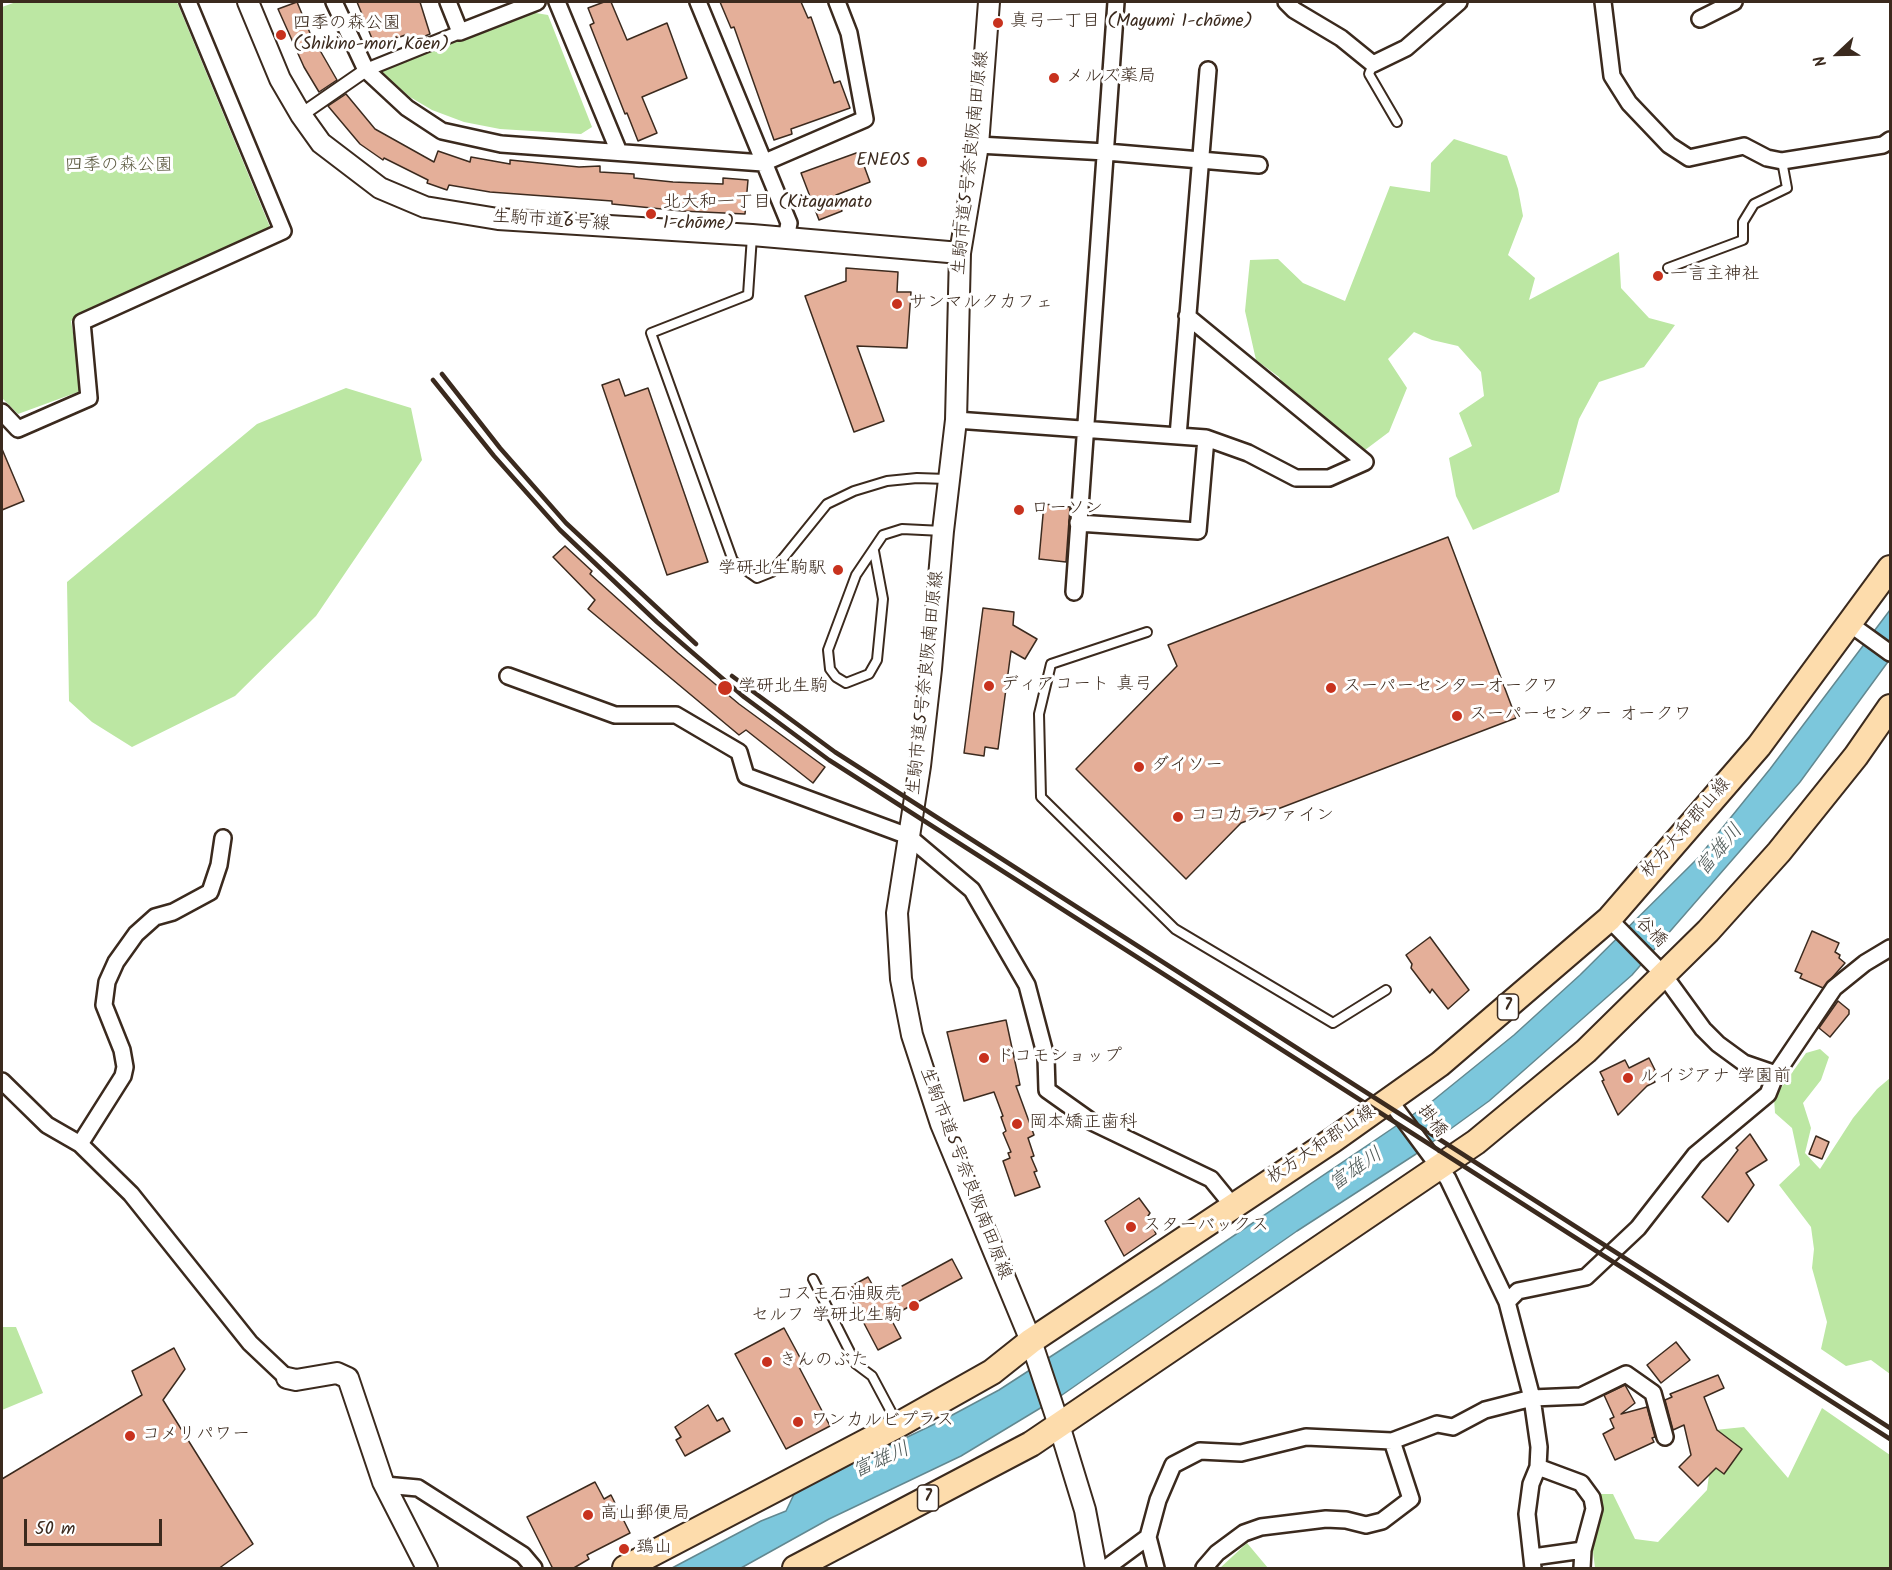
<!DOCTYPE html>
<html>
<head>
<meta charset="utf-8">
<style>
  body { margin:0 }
  #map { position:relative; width:1892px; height:1570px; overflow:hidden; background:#fff; font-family:Kalam,sans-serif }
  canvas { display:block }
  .frame { position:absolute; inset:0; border:3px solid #3b2a1e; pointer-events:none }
  .north { position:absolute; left:1808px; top:24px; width:60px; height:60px; -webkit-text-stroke:4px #fff; paint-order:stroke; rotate:248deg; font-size:16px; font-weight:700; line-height:24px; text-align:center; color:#3b2a1e }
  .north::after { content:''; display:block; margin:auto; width:21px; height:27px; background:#3b2a1e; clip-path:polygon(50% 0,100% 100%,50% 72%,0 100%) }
  .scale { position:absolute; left:24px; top:1519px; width:138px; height:27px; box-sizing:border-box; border:3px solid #3b2a1e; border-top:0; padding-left:8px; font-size:18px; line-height:21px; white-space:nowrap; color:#3b2a1e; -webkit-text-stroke:4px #fff; paint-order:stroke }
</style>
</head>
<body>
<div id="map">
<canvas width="1892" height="1570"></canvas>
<div class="frame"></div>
<div class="north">N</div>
<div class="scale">50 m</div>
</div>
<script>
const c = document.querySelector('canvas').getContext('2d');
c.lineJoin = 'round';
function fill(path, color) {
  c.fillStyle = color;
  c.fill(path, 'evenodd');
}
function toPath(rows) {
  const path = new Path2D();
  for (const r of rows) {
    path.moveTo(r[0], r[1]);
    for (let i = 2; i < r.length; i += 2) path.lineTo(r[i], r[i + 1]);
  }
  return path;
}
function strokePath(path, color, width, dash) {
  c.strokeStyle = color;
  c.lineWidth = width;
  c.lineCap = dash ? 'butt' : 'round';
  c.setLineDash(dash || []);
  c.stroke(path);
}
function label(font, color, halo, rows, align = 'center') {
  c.font = font + ' Kalam,"Klee One",sans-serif';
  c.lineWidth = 6;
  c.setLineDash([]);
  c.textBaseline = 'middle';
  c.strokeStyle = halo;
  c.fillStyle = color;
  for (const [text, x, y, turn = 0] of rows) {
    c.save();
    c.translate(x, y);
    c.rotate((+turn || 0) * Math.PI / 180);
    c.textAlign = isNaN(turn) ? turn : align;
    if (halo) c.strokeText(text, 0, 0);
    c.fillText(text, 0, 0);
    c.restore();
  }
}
fill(toPath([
  [16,2,177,2,270,227,71,321,82,383,78,392,18,414,2,398,2,7],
  [530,12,548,15,592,127,581,134,500,129,464,122,432,110,410,97,380,71],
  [1454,139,1507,156,1518,189,1523,216,1508,255,1535,278,1529,300,1619,252,1621,288,1649,318,1675,325,1644,367,1599,382,1579,419,1559,492,1473,530,1456,496,1449,458,1472,446,1459,413,1484,396,1481,372,1458,346,1432,340,1414,332,1388,359,1407,388,1389,432,1365,450,1308,429,1279,377,1256,360,1245,311,1250,260,1278,259,1303,283,1345,301,1390,186,1430,192,1431,163],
  [346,388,411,408,422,460,316,616,235,696,132,747,92,722,69,701,67,582,257,424],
  [1820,1049,1829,1057,1821,1080,1803,1103,1811,1128,1805,1153,1820,1169,1853,1118,1877,1089,1890,1078,1890,1374,1871,1360,1846,1366,1821,1349,1827,1322,1812,1268,1814,1249,1811,1227,1779,1185,1800,1165,1792,1128,1775,1113,1774,1098,1806,1053],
  [2,1327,16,1327,43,1393,2,1410],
  [1822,1408,1890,1455,1890,1568,1595,1568,1586,1494,1613,1494,1635,1539,1658,1542,1707,1490,1715,1430,1744,1427,1788,1478],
  [1247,1543,1268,1568,1220,1568]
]), '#bce7a3');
const water = toPath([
  [1890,610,1890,659,1800,782,1632,975,1489,1101,1416,1154,1297,1231,1062,1395,961,1456,829,1519,741,1568,672,1568,761,1521,786,1511,796,1490,943,1420,999,1390,1158,1287,1430,1103,1514,1035,1580,975,1698,858,1770,769,1890,610]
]);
fill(water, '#7cc7dc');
strokePath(water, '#628890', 1.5);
const building = toPath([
  [297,2,310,33,337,80,319,92,304,67,278,9,297,2],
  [357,2,420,2,430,34,411,42,408,34,375,46,357,2],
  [604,2,611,2,627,40,667,23,687,78,642,97,657,133,638,141,627,113,625,114,590,25,594,23,588,8,604,2],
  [720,2,801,2,808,18,811,17,834,83,840,81,850,108,791,129,792,134,774,140,734,27,731,28,720,2],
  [346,94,375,129,434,162,438,151,470,162,471,157,510,164,510,160,579,167,600,166,600,172,634,174,634,178,673,182,723,184,723,178,748,180,745,214,682,211,612,204,612,201,490,192,449,185,447,190,427,183,428,180,384,158,383,160,360,144,328,106,346,94],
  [859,152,870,182,836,195,842,211,819,220,801,173,859,152],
  [846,268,898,272,897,292,911,292,907,348,857,346,884,421,854,432,805,296,846,281,846,268],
  [619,379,625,396,648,388,708,562,667,575,602,385,619,379],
  [2,449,24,501,2,510,2,449],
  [1044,504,1070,507,1066,562,1039,559,1044,504],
  [1448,537,1516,718,1241,823,1186,879,1076,769,1177,666,1168,645,1448,537],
  [565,546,592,571,590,574,678,653,739,704,825,767,813,783,746,730,739,735,588,609,595,600,553,557,565,546],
  [983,608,1014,612,1013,625,1037,639,1025,659,1011,651,998,749,985,747,984,756,964,753,983,608],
  [1812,931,1839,943,1835,952,1840,955,1839,958,1845,963,1823,988,1800,978,1802,974,1795,971,1812,931],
  [1430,937,1469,990,1448,1009,1432,989,1430,993,1411,968,1412,964,1406,955,1430,937],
  [1838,1001,1849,1010,1849,1014,1830,1037,1819,1028,1838,1001],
  [1006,1020,1020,1085,1016,1086,1034,1135,1028,1138,1034,1156,1031,1157,1037,1171,1034,1172,1040,1187,1015,1196,1003,1161,1010,1158,1008,1153,1011,1152,1003,1133,1006,1131,1001,1117,1003,1116,994,1092,964,1101,947,1032,1006,1020],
  [1649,1058,1655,1070,1652,1076,1655,1082,1647,1086,1618,1115,1602,1081,1604,1080,1600,1072,1625,1060,1629,1068,1649,1058],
  [1750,1134,1767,1160,1746,1173,1754,1185,1728,1222,1702,1197,1738,1150,1736,1148,1750,1134],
  [1816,1136,1829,1142,1822,1159,1809,1154,1816,1136],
  [1139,1198,1150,1213,1148,1216,1156,1234,1124,1256,1105,1221,1139,1198],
  [952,1259,962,1278,890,1317,901,1338,878,1350,846,1289,868,1277,880,1298,952,1259],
  [784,1328,804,1365,799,1367,830,1426,786,1449,735,1354,784,1328],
  [1676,1342,1690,1360,1661,1383,1647,1365,1676,1342],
  [174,1348,185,1369,163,1400,253,1544,218,1569,2,1569,2,1479,142,1395,132,1371,174,1348],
  [1718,1375,1724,1388,1704,1397,1717,1430,1742,1449,1724,1474,1716,1468,1698,1486,1679,1467,1691,1455,1684,1425,1673,1430,1665,1400,1672,1397,1670,1394,1718,1375],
  [1625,1385,1635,1403,1621,1414,1647,1407,1655,1437,1652,1438,1654,1442,1615,1460,1603,1434,1614,1428,1610,1419,1614,1417,1604,1395,1625,1385],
  [708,1405,717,1421,723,1418,730,1431,685,1456,676,1440,681,1437,675,1427,708,1405],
  [595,1482,604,1499,611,1495,630,1533,587,1555,589,1559,572,1569,553,1569,527,1517,595,1482]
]);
fill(building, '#e4af99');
strokePath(building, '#3b2a1e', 1.5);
const service = toPath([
  [1373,64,1369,74,1397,122],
  [752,236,748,295,651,333,733,561,757,578,772,572,827,504,854,491,887,481,917,478,947,479],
  [1668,268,1743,240,1743,222,1754,204,1787,188,1782,161],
  [874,551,883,599,877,660,869,674,846,683,836,677,830,669,828,650,856,575,883,535,902,529,943,531],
  [1147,632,1051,664,1039,714,1041,797,1175,929,1333,1023,1386,990],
  [813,1279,856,1364,872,1376,896,1421]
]);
const pedestrian = toPath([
  [301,115,366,70,460,32]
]);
const minor = toPath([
  [334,2,366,70,407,108,442,131,501,144,763,163,865,119,849,33,837,2],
  [448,2,460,32,537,2],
  [557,2,619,152],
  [698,2,789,223,786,239],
  [1286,2,1294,10,1341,38,1373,64,1406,48,1459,2],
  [1603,2,1612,76,1629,103,1669,145,1689,158,1744,146,1767,158,1782,161,1883,145,1890,140],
  [1700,19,1734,2],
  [978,145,1106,152,1259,165],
  [2,412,18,429,89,398,82,322,283,231,188,2],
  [956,420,1206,438,1248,453,1296,478,1329,478,1365,462,1187,316],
  [1178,436,1208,70],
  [1078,523,1198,531,1206,438],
  [1074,592,1116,2],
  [1850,624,1890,653],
  [508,676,615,715,676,715,739,752,746,776,908,836,972,890,1027,985,1046,1057,1047,1090,1092,1122,1211,1179,1233,1206],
  [1609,919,1663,974,1703,1029,1718,1044,1744,1063,1776,1074],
  [2,1081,47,1125,80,1144,131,1194,250,1343,287,1378],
  [1390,1101,1448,1179,1507,1302,1532,1398,1539,1447,1538,1467,1531,1484,1527,1514,1533,1568],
  [80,1144,123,1076,125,1067,122,1050,104,1005,107,982,116,962,136,934,155,917,173,912,210,892,219,865,223,838],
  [1507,1302,1518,1291,1586,1277,1638,1228,1695,1155,1768,1094,1776,1074,1834,988,1865,963,1890,948],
  [385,1485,418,1488,523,1555,534,1568],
  [1533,1557,1583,1550,1594,1509,1592,1498,1581,1483,1538,1467],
  [1106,1568,1148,1537],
  [1156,1568,1148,1537,1158,1500,1173,1465,1200,1451,1241,1453,1306,1437,1392,1441,1437,1424,1453,1427,1485,1410,1532,1398,1581,1396,1626,1374,1653,1393,1665,1437],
  [1204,1568,1217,1553,1244,1533,1261,1527,1326,1519,1346,1520,1366,1525,1382,1521,1411,1499,1392,1441],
  [1582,1568,1583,1550]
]);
const tertiary = toPath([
  [248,2,280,79,301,115,321,143,380,188,425,207,498,219,752,235,960,253],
  [989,2,978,145,960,253,956,420,943,531,931,669,920,766,897,913,901,979,912,1035,941,1124,1031,1341,1059,1425,1085,1510,1096,1568],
  [287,1378,296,1380,337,1373,348,1378,383,1482,427,1568]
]);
const primary = toPath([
  [625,1568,898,1425,992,1372,1031,1341,1333,1140,1440,1064,1609,919,1759,746,1890,568],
  [795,1568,1031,1444,1476,1142,1586,1051,1708,931,1779,852,1856,756,1890,707]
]);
strokePath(service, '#3b2a1e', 12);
strokePath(pedestrian, '#3b2a1e', 16);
strokePath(minor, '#3b2a1e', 20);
strokePath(tertiary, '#3b2a1e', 24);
strokePath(primary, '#3b2a1e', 28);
strokePath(service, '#fff', 8);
strokePath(pedestrian, '#fff', 12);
strokePath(minor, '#fff', 15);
strokePath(tertiary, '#fff', 20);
strokePath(primary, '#fddcac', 24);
strokePath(toPath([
  [442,374,500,448,566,523,696,644],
  [433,380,494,456,560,530,657,622,744,697,829,760,1890,1439],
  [732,676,835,752,1890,1428]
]), '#3b2a1e', 4.5);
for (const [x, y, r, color] of [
  [998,23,6,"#c8321e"],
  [281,35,6,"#c8321e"],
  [1054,78,6,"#c8321e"],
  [922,162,6,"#c8321e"],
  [651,214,6,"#c8321e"],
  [1658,276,6,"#c8321e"],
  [897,304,6,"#c8321e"],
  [1019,510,6,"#c8321e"],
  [838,570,6,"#c8321e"],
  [989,686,6,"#c8321e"],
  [725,688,8,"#c8321e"],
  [1331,688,6,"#c8321e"],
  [1457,716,6,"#c8321e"],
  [1139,767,6,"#c8321e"],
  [1178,817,6,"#c8321e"],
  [984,1058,6,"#c8321e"],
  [1628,1078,6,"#c8321e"],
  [1017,1124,6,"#c8321e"],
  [1131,1227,6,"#c8321e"],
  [914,1306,6,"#c8321e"],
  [767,1362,6,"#c8321e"],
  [798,1422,6,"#c8321e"],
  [130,1436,6,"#c8321e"],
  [588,1515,6,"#c8321e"],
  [624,1549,6,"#c8321e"]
]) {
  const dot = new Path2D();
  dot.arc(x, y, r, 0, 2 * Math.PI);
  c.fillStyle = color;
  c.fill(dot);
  strokePath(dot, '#fff', 2);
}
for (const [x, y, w] of [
  [1508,1007,21],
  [928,1498,21]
]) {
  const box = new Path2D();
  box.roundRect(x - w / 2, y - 13, w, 26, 4.5);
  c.fillStyle = '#fff';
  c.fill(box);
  strokePath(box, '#3b2a1e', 1.5);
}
label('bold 16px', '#3b2a1e', null, [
  ["7",1508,1007],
  ["7",928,1498]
]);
label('18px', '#3b2a1e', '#fff', [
  ["真弓一丁目 (Mayumi 1-chōme)",1010,23],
  ["四季の森公園",293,25],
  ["(Shikino-mori Kōen)",293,46],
  ["メルズ薬局",1066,78],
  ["ENEOS",910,162,"right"],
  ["北大和一丁目 (Kitayamato",663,204],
  ["1-chōme)",663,225],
  ["一言主神社",1670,276],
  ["サンマルクカフェ",909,304],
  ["ローソン",1031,510],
  ["学研北生駒駅",826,570,"right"],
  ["ディアコート 真弓",1001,686],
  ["学研北生駒",738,688],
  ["スーパーセンターオークワ",1343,688],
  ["スーパーセンター オークワ",1469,716],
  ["ダイソー",1151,767],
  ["ココカラファイン",1190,817],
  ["ドコモショップ",996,1058],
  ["ルイジアナ 学園前",1640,1078],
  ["岡本矯正歯科",1029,1124],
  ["スターバックス",1143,1227],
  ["コスモ石油販売",902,1296,"right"],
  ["セルフ 学研北生駒",902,1317,"right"],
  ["きんのぶた",779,1362],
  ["ワンカルビプラス",810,1422],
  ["コメリパワー",142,1436],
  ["高山郵便局",600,1515],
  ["鵄山",636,1549]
], 'left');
label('18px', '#3b2a1e', '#fff', [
  ["生駒市道5号奈良阪南田原線",972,163,-84],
  ["生駒市道6号線",551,222,4],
  ["生駒市道5号奈良阪南田原線",927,683,-84],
  ["枚方大和郡山線",1687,829,-49],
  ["谷橋",1650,933,45],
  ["掛橋",1431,1122,53],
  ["枚方大和郡山線",1322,1146,-34],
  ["生駒市道5号奈良阪南田原線",964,1174,69]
]);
label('18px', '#5b593f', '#fff', [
  ["四季の森公園",119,167]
]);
label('italic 20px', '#4e5957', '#fff', [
  ["富雄川",1721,851,-50],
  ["富雄川",1357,1171,-35],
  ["富雄川",882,1462,-24]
]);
</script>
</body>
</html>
